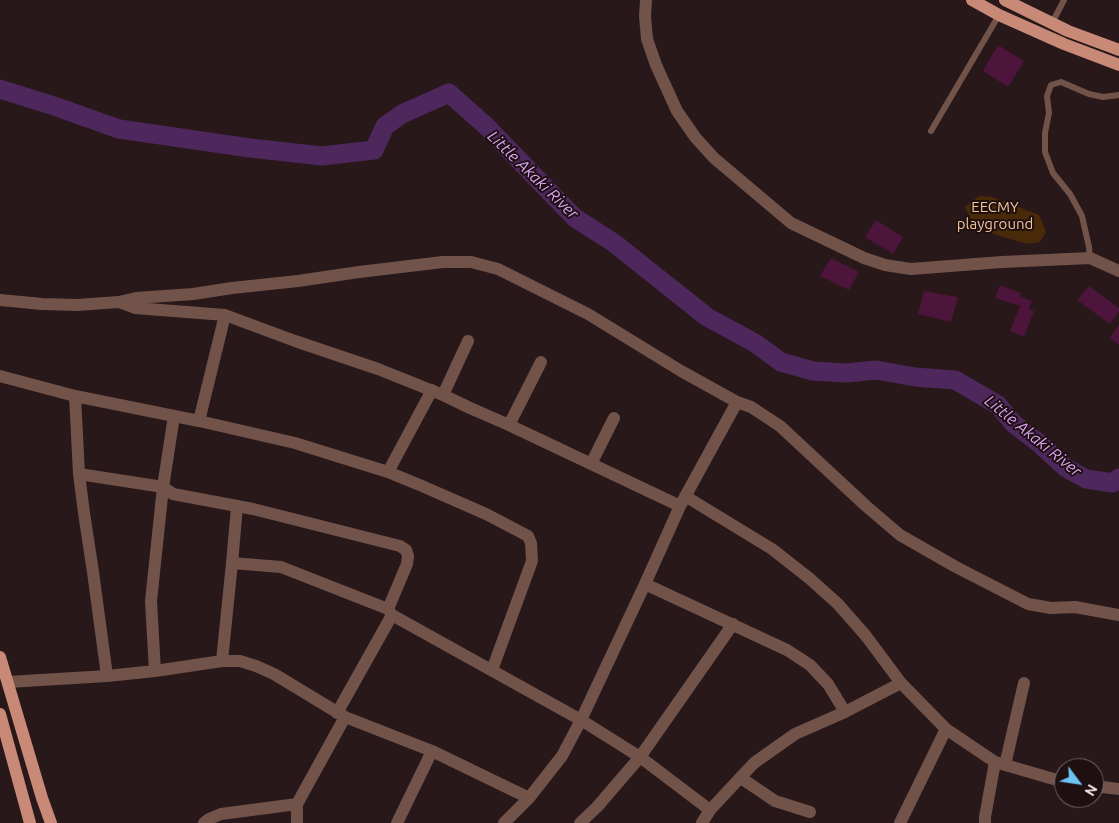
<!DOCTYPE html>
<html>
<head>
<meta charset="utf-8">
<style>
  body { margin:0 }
  #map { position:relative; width:1119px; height:823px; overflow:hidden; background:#28181a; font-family:Ubuntu,sans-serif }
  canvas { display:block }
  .north { position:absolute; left:1054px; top:758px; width:50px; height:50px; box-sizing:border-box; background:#1e0f11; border:1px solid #746668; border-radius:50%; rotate:121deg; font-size:14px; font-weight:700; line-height:20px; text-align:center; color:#f4e8ea }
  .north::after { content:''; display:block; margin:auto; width:18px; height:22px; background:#6cc3f2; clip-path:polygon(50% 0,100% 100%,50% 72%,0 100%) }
</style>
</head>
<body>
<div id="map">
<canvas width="1119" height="823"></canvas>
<div class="north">N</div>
</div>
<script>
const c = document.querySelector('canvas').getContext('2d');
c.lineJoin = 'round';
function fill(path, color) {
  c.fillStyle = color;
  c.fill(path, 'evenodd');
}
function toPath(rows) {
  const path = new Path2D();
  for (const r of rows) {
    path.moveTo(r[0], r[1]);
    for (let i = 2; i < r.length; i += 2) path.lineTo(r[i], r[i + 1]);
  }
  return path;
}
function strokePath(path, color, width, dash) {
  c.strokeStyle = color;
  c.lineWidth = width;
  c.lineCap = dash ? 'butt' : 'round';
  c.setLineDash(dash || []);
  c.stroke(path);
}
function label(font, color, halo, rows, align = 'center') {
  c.font = font + ' Ubuntu,sans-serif';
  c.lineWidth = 4;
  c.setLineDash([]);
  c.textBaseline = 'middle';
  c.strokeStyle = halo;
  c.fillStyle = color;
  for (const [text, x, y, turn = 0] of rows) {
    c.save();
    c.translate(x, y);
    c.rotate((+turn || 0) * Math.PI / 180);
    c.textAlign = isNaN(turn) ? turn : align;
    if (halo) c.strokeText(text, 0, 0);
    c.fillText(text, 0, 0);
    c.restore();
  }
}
fill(toPath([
  [979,196,992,197,1039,215,1046,232,1040,242,1027,244,984,231,971,219,965,207]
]), '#482908');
strokePath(toPath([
  [0,89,54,106,119,129,250,148,322,156,374,150,385,126,402,114,449,93,486,126,575,218,614,243,707,317,755,343,781,362,813,371,847,373,876,370,915,377,955,380,998,405,1014,424,1040,444,1066,468,1086,479,1113,483,1119,478]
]), '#4e275d', 19);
fill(toPath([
  [998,45,1024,61,1008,87,983,71],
  [876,220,903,237,893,254,865,237],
  [831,258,859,272,849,290,820,276],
  [1000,285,1021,293,1020,297,1032,301,1029,309,1034,311,1024,337,1010,331,1020,306,995,298],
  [1089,286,1119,308,1119,311,1110,324,1077,300],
  [924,291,958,297,951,322,918,314],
  [1119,325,1119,345,1110,338]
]), '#4d143c');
strokePath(toPath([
  [1052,23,1064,0],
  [931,131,999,15],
  [1090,258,1089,247,1082,216,1070,194,1053,173,1045,152,1045,133,1049,113,1047,96,1051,85,1061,82,1089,94,1103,97,1119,95]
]), '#72534a', 6);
strokePath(toPath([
  [646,0,645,16,647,39,656,65,677,111,695,137,714,158,791,223,864,258,885,265,911,269,1002,262,1090,258,1119,271],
  [0,300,42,304,77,305,119,302,136,298,193,294,232,288,298,281,359,272,443,262,471,262,498,269,588,314,681,371,737,402,751,407,780,426,866,506,900,535,956,567,1028,604,1051,608,1075,607,1119,615],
  [119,302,135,308,225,315,295,341,378,369,443,395,470,408,509,425,680,506],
  [0,376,75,396,199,421,295,443,388,472,422,486,486,514,528,536,531,543,532,561,492,670],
  [443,395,468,341],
  [75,396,79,474,84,513,93,572,107,676],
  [199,421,225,315],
  [509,425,541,362],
  [591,464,614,418],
  [388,472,432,390],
  [79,474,163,487,173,494,253,509,400,546,406,550,408,556,407,564,388,609],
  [685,496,772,549,809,578,838,604,866,636,901,683,946,729,995,762,1064,782],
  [232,563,281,567,388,609,392,615,337,713],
  [645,584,787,650,810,665,828,684,845,712],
  [392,615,581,720,640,757,710,810],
  [222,661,232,563,237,507],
  [155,671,151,601,163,487,174,416],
  [8,682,107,676,155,671,222,661,240,661,256,666,274,674,345,717,432,751,529,798],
  [1005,765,1024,683],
  [741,778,775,801,810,812],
  [1094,786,1119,789],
  [204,823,209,819,221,814,297,804],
  [297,823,297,804,345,717],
  [397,823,432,751],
  [504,823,529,798,562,756,581,720,645,584,680,506,737,402],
  [580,823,597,807,640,757,733,624],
  [702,823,710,810,754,763,795,734,845,712,901,683],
  [900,823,946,729],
  [985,823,985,817,995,762]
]), '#72534a', 12);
strokePath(toPath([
  [972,0,999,15,1064,44,1119,65],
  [1005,0,1068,31,1119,50],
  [0,657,42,798,51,823],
  [0,714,30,823]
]), '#c98977', 12);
label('15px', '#f4c59b', '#1e0f11', [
  ["EECMY",995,207],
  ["playground",995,224]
]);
label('italic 16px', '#dea4f6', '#1e0f11', [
  ["Little Akaki River",533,175,44],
  ["Little Akaki River",1033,436,39]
]);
</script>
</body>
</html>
